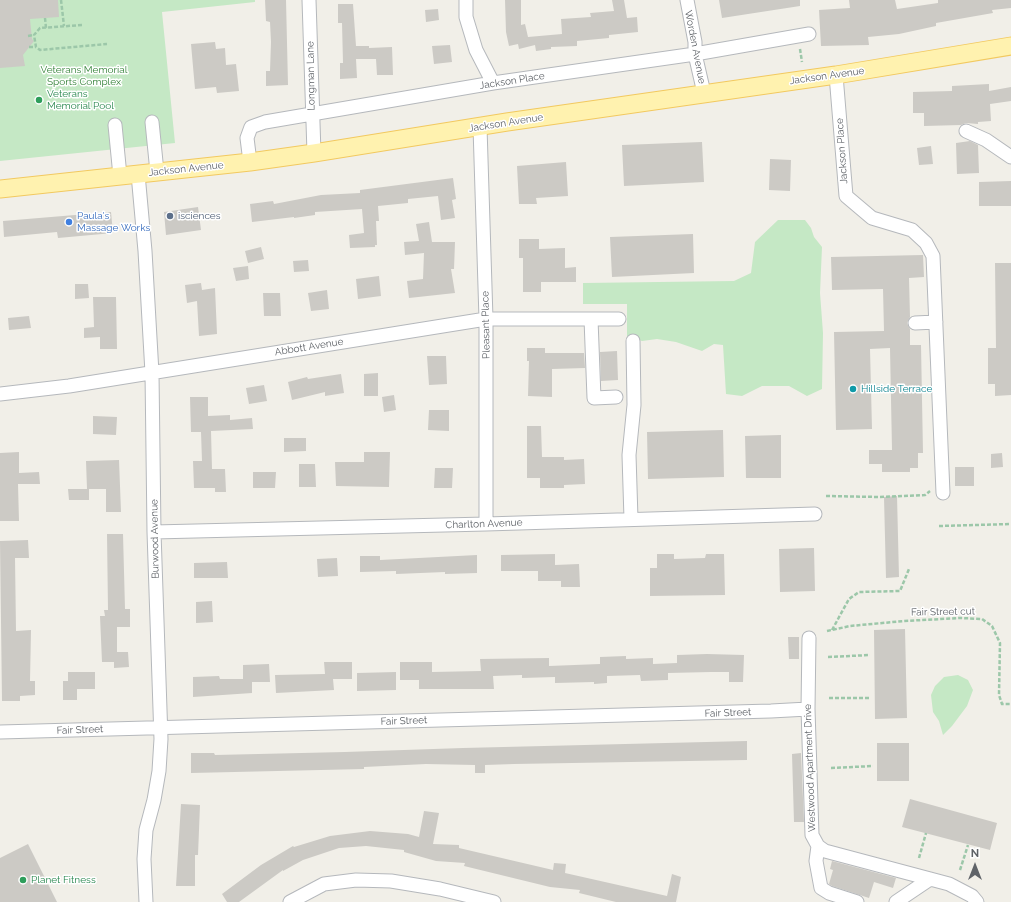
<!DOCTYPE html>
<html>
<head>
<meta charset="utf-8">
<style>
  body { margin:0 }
  #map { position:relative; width:1011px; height:902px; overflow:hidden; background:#f1efe8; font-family:Raleway,sans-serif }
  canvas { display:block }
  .north { position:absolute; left:955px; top:846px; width:40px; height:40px; -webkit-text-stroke:3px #fff; paint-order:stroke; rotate:0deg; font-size:11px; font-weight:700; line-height:16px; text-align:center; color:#5f6368 }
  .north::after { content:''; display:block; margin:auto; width:14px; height:18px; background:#5f6368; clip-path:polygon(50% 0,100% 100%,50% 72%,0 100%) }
</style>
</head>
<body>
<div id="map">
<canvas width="1011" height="902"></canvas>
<div class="north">N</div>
</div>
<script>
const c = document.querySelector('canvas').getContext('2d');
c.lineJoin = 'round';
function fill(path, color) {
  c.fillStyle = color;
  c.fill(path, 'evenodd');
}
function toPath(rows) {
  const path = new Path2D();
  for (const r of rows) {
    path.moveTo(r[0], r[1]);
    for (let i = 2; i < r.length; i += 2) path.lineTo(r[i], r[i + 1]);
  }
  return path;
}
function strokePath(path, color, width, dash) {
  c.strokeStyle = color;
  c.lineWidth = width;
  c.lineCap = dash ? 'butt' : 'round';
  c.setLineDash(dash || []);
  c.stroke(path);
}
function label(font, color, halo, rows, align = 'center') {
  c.font = font + ' Raleway,sans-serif';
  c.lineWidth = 3;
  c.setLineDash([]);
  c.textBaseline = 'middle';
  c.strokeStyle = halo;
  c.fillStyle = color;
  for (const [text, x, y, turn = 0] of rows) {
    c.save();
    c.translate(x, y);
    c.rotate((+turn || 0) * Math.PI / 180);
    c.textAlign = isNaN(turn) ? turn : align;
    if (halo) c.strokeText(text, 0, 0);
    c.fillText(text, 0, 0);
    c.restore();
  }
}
fill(toPath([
  [0,0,255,0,255,2,162,12,175,143,0,161],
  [778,220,805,220,811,228,814,237,822,247,820,293,823,333,822,389,807,396,789,386,762,386,742,396,726,394,723,345,714,344,702,351,676,342,657,339,642,341,627,336,627,304,583,304,583,283,734,281,751,273,755,242],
  [958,675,968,680,973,690,967,706,952,726,943,735,939,721,933,712,931,695,935,686,944,677]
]), '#c5e8c5');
fill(toPath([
  [0,0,58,0,59,17,30,19,32,39,34,41,23,55,25,66,0,68],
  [265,0,286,0,288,85,266,86,266,71,270,71,271,42,270,22,266,21],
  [505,0,521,0,521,25,525,24,528,37,562,34,561,19,591,17,590,13,614,11,612,0,624,0,627,18,637,17,638,32,609,35,609,38,577,41,577,46,551,47,551,49,536,51,535,45,519,49,518,44,509,46,506,32],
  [719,0,800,0,800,6,722,18],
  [849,0,895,0,897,9,938,3,938,0,1011,0,1011,8,992,10,993,13,936,23,936,26,899,34,868,37,869,45,821,46,819,10,850,8],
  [338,4,353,4,356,46,369,46,369,48,392,47,393,75,377,75,376,59,356,59,357,78,340,79,340,63,343,63,342,23,338,23],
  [438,9,439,20,426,22,425,10],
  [215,42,216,49,225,48,226,65,236,64,239,91,217,93,216,87,195,89,191,44],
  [450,45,452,62,434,64,432,46],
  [989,84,989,91,1011,87,1011,101,990,104,991,121,978,122,978,124,966,123,961,125,924,126,924,113,913,113,913,92,952,91,952,86],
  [970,141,978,145,979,173,957,174,956,143],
  [702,142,704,182,624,186,622,145],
  [931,146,933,164,919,165,917,148],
  [770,159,791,160,790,191,769,190],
  [566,162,568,196,536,198,537,204,519,204,517,166],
  [453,178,456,199,452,200,455,218,441,220,438,196,408,199,408,203,378,206,379,221,376,221,377,245,375,245,375,247,350,248,349,235,364,233,362,209,315,212,315,215,294,218,294,217,252,222,250,204,273,201,274,204,321,195,360,193,360,190],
  [1011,181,1011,206,979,206,979,182],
  [198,207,201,230,166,235,164,212],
  [111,212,113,233,58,238,57,232,4,237,3,221],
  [429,222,432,242,455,242,454,269,451,269,455,293,409,298,407,281,423,279,424,253,405,255,404,242,419,241,416,224],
  [693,234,694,273,612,277,610,237],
  [519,239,539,239,539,249,565,248,565,268,576,267,576,282,541,282,541,292,523,292,523,258,519,258],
  [261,247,264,259,248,263,245,251],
  [923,255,924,277,909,278,910,317,907,323,910,329,910,345,921,345,923,453,918,453,918,468,910,468,910,472,882,472,882,464,869,464,869,450,892,450,890,348,870,349,872,429,836,430,834,332,884,331,883,289,832,290,831,257],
  [308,260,309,271,294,272,293,261],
  [995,263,1011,263,1011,395,995,396,995,384,988,384,988,348,996,348],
  [248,266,249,279,236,281,233,268],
  [379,276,381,296,358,299,356,279],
  [201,283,202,290,215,288,217,334,199,336,197,301,187,303,185,285],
  [75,284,88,284,89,298,75,299],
  [327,290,329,309,311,311,308,293],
  [263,293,280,293,281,316,264,316],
  [93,297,116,297,117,349,100,349,100,337,84,338,84,328,94,327],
  [29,316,31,328,9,330,8,318],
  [527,348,545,348,545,353,584,353,585,368,552,369,552,397,528,396,529,361,527,361],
  [617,351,618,380,601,381,600,352],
  [427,356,446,356,447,384,429,385],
  [378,373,378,396,364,396,364,374],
  [341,374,344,393,325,396,325,392,292,400,288,382,307,377,308,379],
  [264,385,267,401,249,404,246,388],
  [394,395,396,410,384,412,382,397],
  [190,397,208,397,208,416,230,415,230,420,252,418,253,429,211,431,212,469,225,469,226,492,215,492,215,488,194,488,193,461,202,461,201,432,191,432],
  [429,410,449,410,449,431,428,430],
  [93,416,117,417,116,435,93,434],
  [527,426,541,426,542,457,564,457,564,460,584,459,585,484,564,485,564,488,540,488,540,478,527,478],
  [723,430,724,477,648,479,647,432],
  [781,435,781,478,746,478,745,436],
  [284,438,306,438,306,451,284,452],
  [19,452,19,473,39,472,40,484,18,484,19,521,0,521,0,453],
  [364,452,390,452,389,487,336,486,335,462,364,462],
  [1002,453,1003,467,991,468,991,454],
  [119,460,121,512,106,512,106,489,89,489,89,500,69,500,68,489,87,489,86,461],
  [299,464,315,464,316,487,299,487],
  [955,467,974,467,974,486,955,486],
  [435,468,453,468,452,488,434,488],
  [253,472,276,472,275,488,253,488],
  [897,496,899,577,886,578,884,497],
  [107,534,123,534,125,609,130,609,130,627,117,627,117,652,128,652,129,667,114,668,114,662,102,662,100,616,105,616,104,610,108,610],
  [28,540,29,558,15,558,16,631,31,630,30,681,35,681,35,695,20,696,20,701,2,701,0,541],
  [814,548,815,591,780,592,779,549],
  [555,554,555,565,579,564,580,587,561,587,561,581,538,581,538,571,501,571,501,555],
  [657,554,674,554,674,559,705,558,706,554,724,554,725,595,650,596,650,568,657,568],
  [477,555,477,573,445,574,445,572,396,574,396,571,360,572,360,556,380,556,380,560],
  [337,558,338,576,318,577,317,559],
  [227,562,228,578,194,578,194,563],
  [212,601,213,622,196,623,196,602],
  [905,629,907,718,875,719,874,630],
  [788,637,799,637,799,659,789,659],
  [707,654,744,655,743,682,729,682,729,672,711,672,668,673,668,680,641,681,640,675,607,676,607,683,594,684,594,682,555,683,555,677,522,678,522,675,493,676,494,689,419,689,419,680,400,680,400,662,432,662,432,672,481,671,480,659,549,658,549,666,600,664,600,657,626,656,626,659,653,658,653,664,677,663,677,655],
  [324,662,352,662,352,679,333,679,334,690,276,693,275,675,325,674],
  [269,664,270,682,252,682,252,693,193,697,193,677,219,676,220,679,243,679,243,665],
  [68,672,95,672,95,689,77,689,77,700,63,700,63,681,68,681],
  [396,672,396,690,357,691,357,673],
  [747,741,747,760,514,764,485,765,485,773,475,773,475,765,426,764,364,767,364,769,191,773,191,753,214,753,215,755,345,752,463,748],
  [877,743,909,743,909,781,877,781],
  [801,753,804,822,794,822,792,754],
  [910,799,997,823,990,850,902,827],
  [181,804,200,805,198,855,195,855,195,886,176,886],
  [424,811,439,813,433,844,459,845,459,848,553,870,554,863,566,864,565,873,667,896,672,874,681,877,676,902,616,902,579,893,580,890,550,887,464,866,465,863,436,861,404,852,404,850,366,846,339,848,303,860,283,871,283,870,239,902,227,902,222,894,261,865,293,846,294,847,330,836,370,831,408,834,419,837],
  [28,844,57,902,0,902,0,858],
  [832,861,896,878,893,888,874,882,869,898,832,886,829,884,833,870,830,869]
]), '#cccac5');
const minor = toPath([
  [309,0,314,153],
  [466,0,466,17,476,50,493,83],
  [687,0,695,42,695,54,704,93],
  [836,75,846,196,872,218,912,230,926,243,933,256,943,493],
  [152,122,157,172],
  [115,125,120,176],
  [480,127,486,319,486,524],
  [966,131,986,140,1011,157],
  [250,162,247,138,251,127,265,122,493,83,695,54,809,34],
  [138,174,145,251,152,373,154,532,161,739,159,771,154,800,146,830,144,859,146,902],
  [591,319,594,398,616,397],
  [915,323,936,322],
  [0,394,69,386,486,319,619,319],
  [631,519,629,455,634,405,633,341],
  [154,532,486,524,815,514],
  [809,638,808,709,812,835,818,846,825,851,949,884,972,896,977,902],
  [0,732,771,711,808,709],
  [818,846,816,861,821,888,829,893,857,902],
  [290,902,324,884,356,880,391,881,440,889,494,902],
  [896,902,930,879]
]);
const major = toPath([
  [0,189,250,162,314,153,507,122,836,75,1011,46]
]);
strokePath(minor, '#b5b8bc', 15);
strokePath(major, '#f2c960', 19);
strokePath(toPath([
  [61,0,64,26],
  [45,18,46,28],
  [82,25,40,28,34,35,36,47,40,50,107,44],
  [28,36,34,35],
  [29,47,36,47],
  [800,49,802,62],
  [826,496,879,497,925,495,930,491],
  [939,526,1011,524],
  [832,630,849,599,859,592,900,591,909,569],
  [827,631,850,626,904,621,960,618,982,619,992,626,1000,643,999,695,1002,704,1011,704],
  [828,657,870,655],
  [829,698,871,698],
  [831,768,873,766],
  [919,858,926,833],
  [960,870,968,845]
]), '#9cc7a9', 2.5, [4, 2]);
strokePath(minor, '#fff', 13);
strokePath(major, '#fff2af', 17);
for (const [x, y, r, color] of [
  [39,100,4,"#2e9e5b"],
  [170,216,4,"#5c6f8a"],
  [69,222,4,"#3f7fe0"],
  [853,389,4,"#0f9aa8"],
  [23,880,4,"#2e9e5b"]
]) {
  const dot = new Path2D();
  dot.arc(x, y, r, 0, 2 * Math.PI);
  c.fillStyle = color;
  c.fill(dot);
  strokePath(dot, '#fff', 1.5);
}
label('10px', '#5f6368', '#fff', [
  ["Worden Avenue",695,47,79],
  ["Longman Lane",311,76,-91],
  ["Jackson Avenue",827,76,-8],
  ["Jackson Place",512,81,-9],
  ["Jackson Avenue",506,123,-9],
  ["Jackson Place",842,151,-94],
  ["Jackson Avenue",186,169,-6],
  ["Pleasant Place",486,325,-91],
  ["Abbott Avenue",309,347,-9],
  ["Charlton Avenue",484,524,-2],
  ["Burwood Avenue",155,539,-91],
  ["Fair Street cut",943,612,-1],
  ["Fair Street",728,713,-2],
  ["Fair Street",404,721,-2],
  ["Fair Street",80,730,-2],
  ["Westwood Apartment Drive",810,768,-92]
]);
label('10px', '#348238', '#fff', [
  ["Veterans Memorial",84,70],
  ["Sports Complex",84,82]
]);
label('10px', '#27864d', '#fff', [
  ["Veterans",47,94],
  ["Memorial Pool",47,106],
  ["Planet Fitness",31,880]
], 'left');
label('10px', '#366cbe', '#fff', [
  ["Paula's",77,216],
  ["Massage Works",77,228]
], 'left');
label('10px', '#4e5e75', '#fff', [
  ["isciences",178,216]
], 'left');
label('10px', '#0d838f', '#fff', [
  ["Hillside Terrace",861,389]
], 'left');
</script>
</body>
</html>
